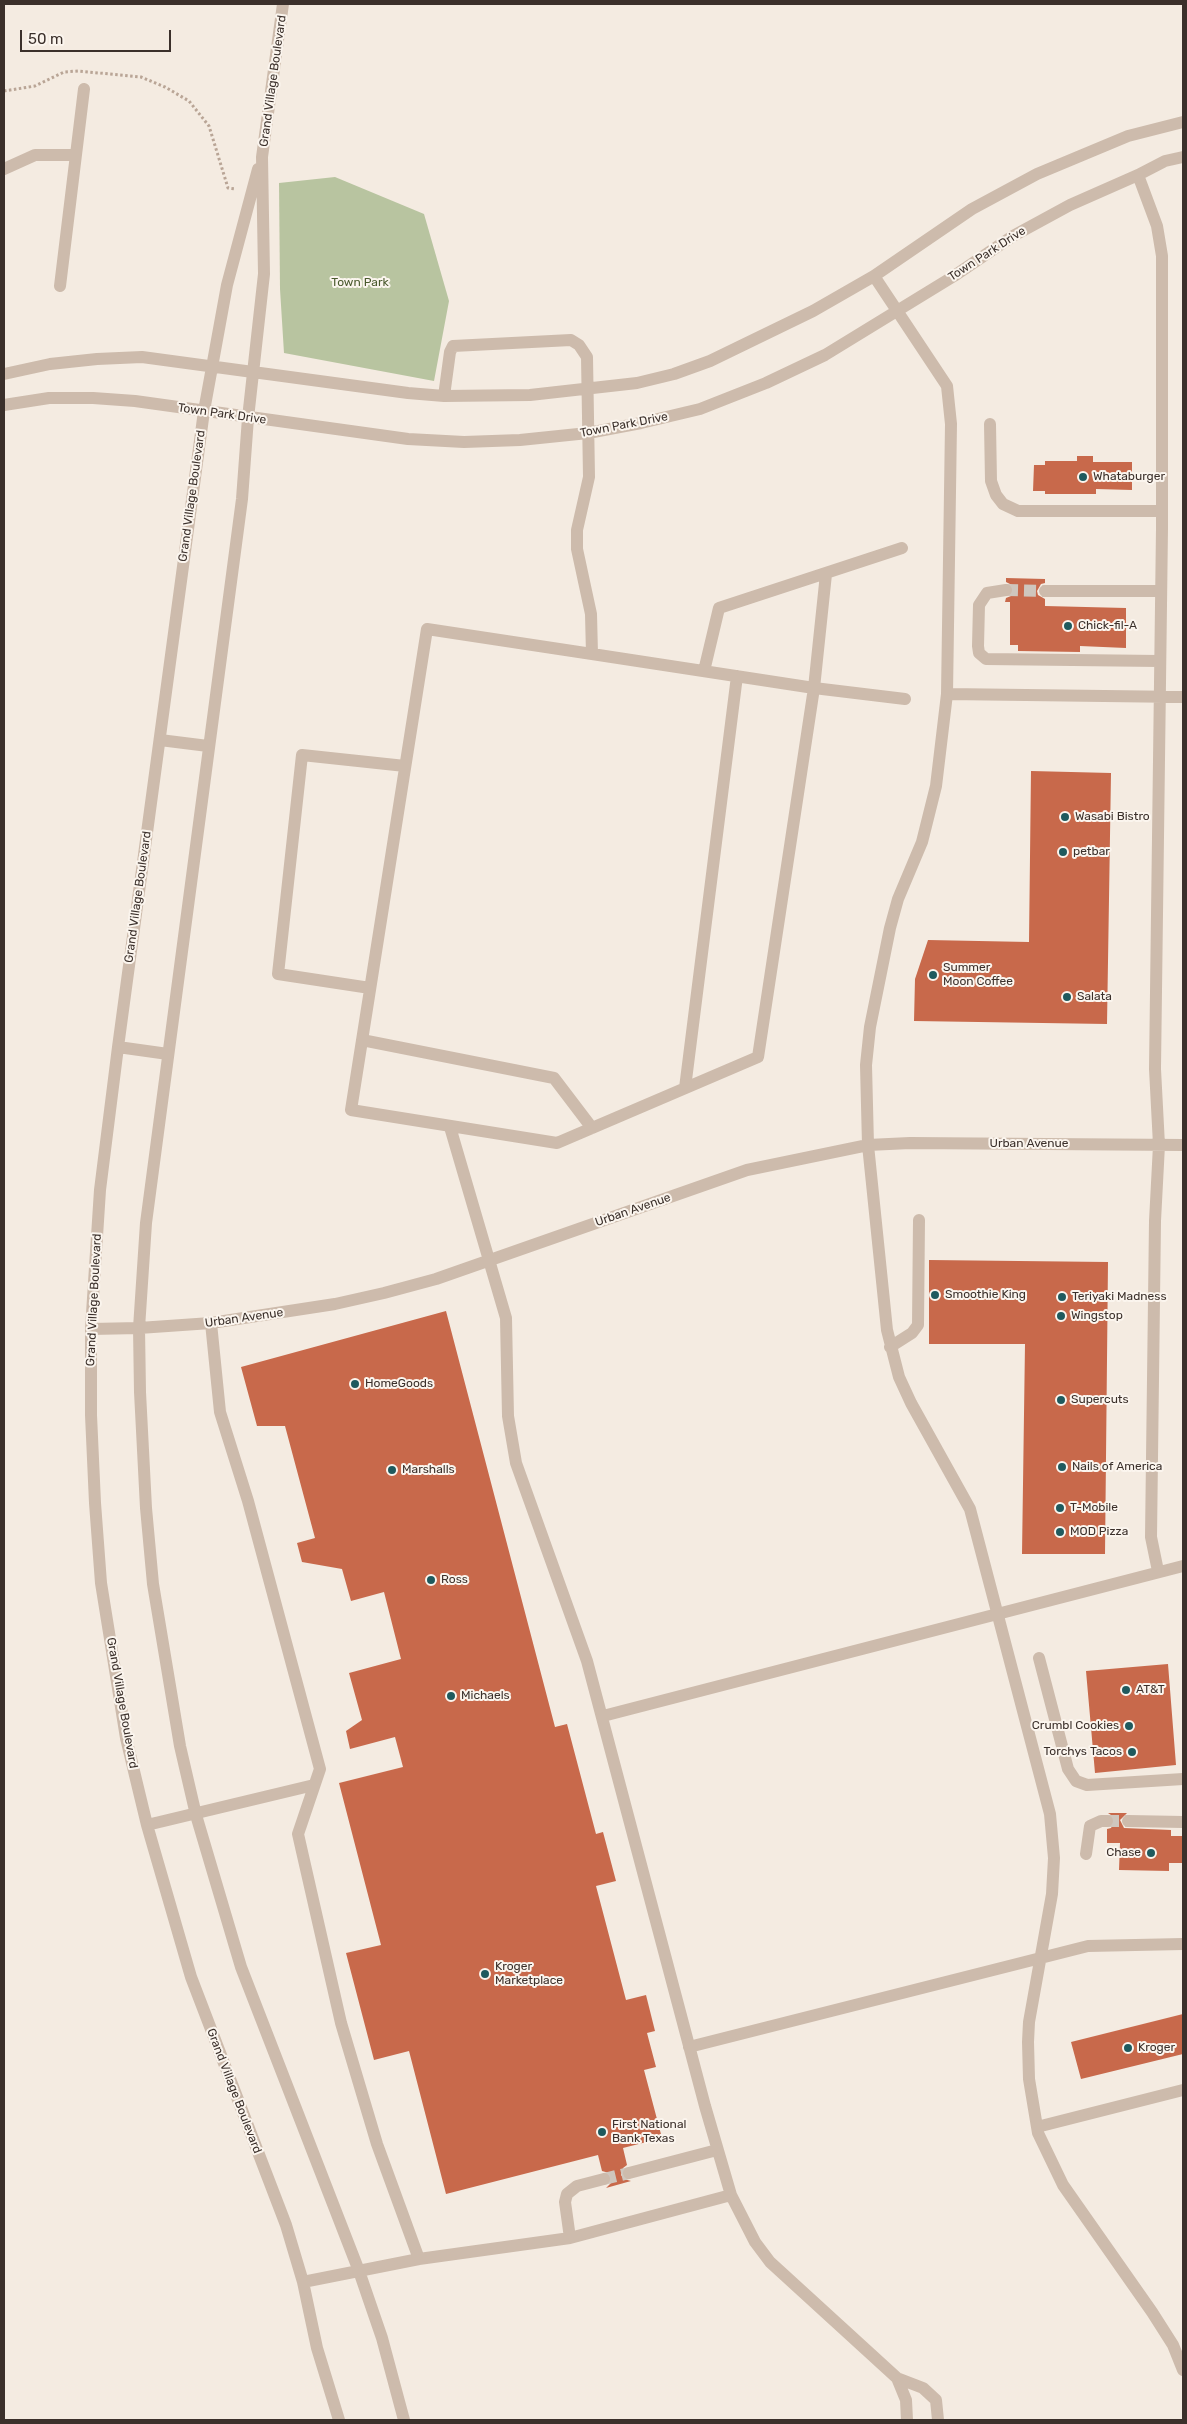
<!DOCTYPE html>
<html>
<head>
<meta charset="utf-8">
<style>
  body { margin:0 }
  #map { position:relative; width:1187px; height:2424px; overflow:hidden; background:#f4ebe1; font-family:Rubik,sans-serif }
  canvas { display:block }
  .frame { position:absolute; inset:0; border:5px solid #3b302b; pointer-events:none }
  .scale { position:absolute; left:20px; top:30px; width:151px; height:22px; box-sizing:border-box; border:2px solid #3b302b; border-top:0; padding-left:6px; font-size:15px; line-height:18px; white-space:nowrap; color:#3b302b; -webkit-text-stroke:4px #fbf5ee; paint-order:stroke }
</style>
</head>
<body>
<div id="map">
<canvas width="1187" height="2424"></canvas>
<div class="frame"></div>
<div class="scale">50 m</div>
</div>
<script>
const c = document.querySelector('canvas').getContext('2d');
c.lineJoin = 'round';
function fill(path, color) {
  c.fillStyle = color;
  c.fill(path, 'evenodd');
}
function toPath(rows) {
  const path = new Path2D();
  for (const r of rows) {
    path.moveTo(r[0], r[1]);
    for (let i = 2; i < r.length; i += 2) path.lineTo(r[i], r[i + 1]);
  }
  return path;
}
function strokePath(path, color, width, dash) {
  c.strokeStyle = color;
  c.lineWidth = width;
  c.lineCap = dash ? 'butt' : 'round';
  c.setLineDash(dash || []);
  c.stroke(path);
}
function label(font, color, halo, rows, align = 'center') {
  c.font = font + ' Rubik,sans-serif';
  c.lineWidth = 4;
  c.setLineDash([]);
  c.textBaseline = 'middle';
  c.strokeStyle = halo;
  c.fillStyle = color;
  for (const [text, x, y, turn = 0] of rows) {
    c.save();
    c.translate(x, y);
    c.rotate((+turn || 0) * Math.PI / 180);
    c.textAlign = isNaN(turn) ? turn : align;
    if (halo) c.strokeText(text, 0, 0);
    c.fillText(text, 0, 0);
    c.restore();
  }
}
fill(toPath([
  [335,177,424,214,449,301,434,381,284,353,280,289,279,183]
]), '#b8c4a0');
fill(toPath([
  [1077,456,1093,456,1093,462,1132,462,1132,490,1096,489,1096,494,1045,494,1045,491,1033,491,1034,465,1045,465,1045,461,1077,461],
  [1006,578,1045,579,1045,583,1041,584,1037,591,1038,595,1045,599,1045,606,1126,608,1126,648,1080,646,1080,652,1018,651,1018,645,1010,645,1010,602,1005,602,1006,598,1011,596,1014,589,1012,585,1006,582],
  [1031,771,1111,773,1107,1024,914,1021,915,979,928,940,1029,942],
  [929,1260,1108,1262,1105,1554,1022,1554,1025,1344,929,1344],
  [446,1311,555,1727,567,1724,596,1834,603,1832,616,1881,596,1886,626,2000,646,1995,655,2031,647,2033,656,2067,644,2070,662,2138,623,2148,627,2165,623,2168,621,2175,624,2179,631,2181,606,2188,612,2182,612,2177,609,2173,602,2171,598,2155,446,2194,409,2051,374,2060,346,1953,381,1945,339,1783,403,1767,395,1737,350,1749,346,1731,362,1720,349,1673,401,1659,384,1592,351,1601,342,1569,302,1562,297,1543,315,1538,285,1426,257,1426,241,1367],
  [1168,1664,1176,1765,1095,1773,1086,1671],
  [1108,1813,1127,1813,1120,1820,1124,1828,1171,1830,1171,1836,1183,1836,1182,1863,1169,1863,1169,1871,1119,1870,1120,1843,1107,1843,1107,1829,1111,1828,1115,1821,1114,1817],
  [1183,2014,1183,2054,1081,2079,1071,2042]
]), '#c8694b');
strokePath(toPath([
  [1006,590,1045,591],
  [1107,1821,1128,1821],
  [604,2179,629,2173]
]), '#cfc6bd', 12, [12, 6]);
strokePath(toPath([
  [4,91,35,86,64,72,78,71,141,77,165,87,189,101,209,126,228,188,236,189]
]), '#b9a596', 3, [2.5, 2.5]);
strokePath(toPath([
  [283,4,262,157,264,274,248,418,242,499,146,1223,139,1328,140,1392,146,1508,153,1584,180,1746,196,1815,241,1967,359,2271,382,2338,404,2420],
  [4,169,35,155,76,155],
  [258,169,227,285,204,411,118,1047,100,1190,91,1329,91,1415,95,1503,101,1583,126,1738,147,1825,191,1977,286,2225,303,2282,317,2348,339,2420],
  [1138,175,1157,226,1162,256,1162,528,1155,1069,1159,1145,1155,1221,1151,1537,1158,1571],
  [874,276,947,386,951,424,947,694,1183,697],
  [60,286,84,89],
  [4,374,50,364,97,359,142,357,408,393,444,396,530,395,637,383,674,374,710,361,813,311,874,276,972,209,1037,174,1128,136,1183,122],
  [444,396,450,352,453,346,571,340,579,345,587,357,589,477,577,530,577,549,591,614,592,654,427,629,351,1110,557,1143,758,1057,814,688,592,654],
  [4,405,49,398,93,398,135,401,408,439,464,442,520,440,588,433,641,423,700,409,766,383,825,355,954,276,1013,236,1070,205,1138,175,1165,161,1183,157],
  [990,424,991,481,996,495,1003,504,1018,511,1162,511],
  [826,574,814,688,905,699],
  [1006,590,987,593,979,605,978,646,979,653,986,659,1159,661],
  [1045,591,1160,591],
  [704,671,719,608,902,548],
  [947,694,936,786,922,842,898,899,890,928,870,1027,866,1065,868,1145,887,1330,899,1377,911,1403,970,1509,1050,1814,1054,1858,1052,1894,1029,2022,1028,2042,1029,2079,1038,2133,1063,2185,1152,2312,1173,2345,1183,2370],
  [160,740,208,746],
  [370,988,278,974,302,755,405,766],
  [362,1040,554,1078,592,1128],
  [118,1047,168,1054],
  [685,1088,737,676],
  [211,1323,220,1412,248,1501,320,1769,298,1834,341,2023,377,2144,419,2259],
  [91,1329,139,1328,211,1323,335,1304,384,1293,436,1279,747,1170,868,1145,910,1143,1183,1145],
  [890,1347,912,1333,918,1325,919,1220],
  [1039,1658,1068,1769,1076,1781,1087,1785,1183,1779],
  [603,1716,1183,1566],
  [1128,1821,1183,1822],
  [147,1825,314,1785],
  [1086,1854,1090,1826,1101,1821,1107,1821],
  [689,2047,1088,1946,1183,1944],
  [1037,2127,1183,2090],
  [629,2173,717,2150],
  [731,2195,755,2242,770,2262,897,2378,923,2388,936,2400,938,2420],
  [570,2238,565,2202,567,2194,577,2186,604,2179],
  [303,2282,419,2259,570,2238,731,2195,705,2106,587,1661,516,1463,508,1416,506,1318,450,1127],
  [897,2378,906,2400,907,2420]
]), '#cdbbac', 12);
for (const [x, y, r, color] of [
  [1083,477,5,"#1f5a5e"],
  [1068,626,5,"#1f5a5e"],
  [1065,817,5,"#1f5a5e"],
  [1063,852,5,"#1f5a5e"],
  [933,975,5,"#1f5a5e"],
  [1067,997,5,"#1f5a5e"],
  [935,1295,5,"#1f5a5e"],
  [1062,1297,5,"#1f5a5e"],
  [1061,1316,5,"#1f5a5e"],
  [355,1384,5,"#1f5a5e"],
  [1061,1400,5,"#1f5a5e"],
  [1062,1467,5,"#1f5a5e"],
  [392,1470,5,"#1f5a5e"],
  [1060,1508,5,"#1f5a5e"],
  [1060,1532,5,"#1f5a5e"],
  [431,1580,5,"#1f5a5e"],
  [1126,1690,5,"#1f5a5e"],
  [451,1696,5,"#1f5a5e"],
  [1129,1726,5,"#1f5a5e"],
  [1132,1752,5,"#1f5a5e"],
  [1151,1853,5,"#1f5a5e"],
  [485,1974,5,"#1f5a5e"],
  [1128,2048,5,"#1f5a5e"],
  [602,2132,5,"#1f5a5e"]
]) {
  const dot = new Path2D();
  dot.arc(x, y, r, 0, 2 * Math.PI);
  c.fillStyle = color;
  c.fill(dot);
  strokePath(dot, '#fbf5ee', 2);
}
label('12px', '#3b302b', '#fbf5ee', [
  ["Grand Village Boulevard",273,81,-82],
  ["Town Park Drive",987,254,-33],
  ["Town Park Drive",222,414,8],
  ["Town Park Drive",624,425,-11],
  ["Grand Village Boulevard",192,496,-82],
  ["Grand Village Boulevard",138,897,-82],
  ["Urban Avenue",1029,1144],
  ["Urban Avenue",633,1210,-19],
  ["Grand Village Boulevard",94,1300,-87],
  ["Urban Avenue",244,1318,-8],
  ["Grand Village Boulevard",122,1703,80],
  ["Grand Village Boulevard",234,2091,69]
]);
label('12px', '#4a5a2e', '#fbf5ee', [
  ["Town Park",360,283]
]);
label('12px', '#3b302b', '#fbf5ee', [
  ["Whataburger",1093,477],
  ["Chick-fil-A",1078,626],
  ["Wasabi Bistro",1075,817],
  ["petbar",1073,852],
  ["Summer",943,968],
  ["Moon Coffee",943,982],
  ["Salata",1077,997],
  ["Smoothie King",945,1295],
  ["Teriyaki Madness",1072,1297],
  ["Wingstop",1071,1316],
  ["HomeGoods",365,1384],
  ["Supercuts",1071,1400],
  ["Nails of America",1072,1467],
  ["Marshalls",402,1470],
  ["T-Mobile",1070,1508],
  ["MOD Pizza",1070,1532],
  ["Ross",441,1580],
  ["AT&T",1136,1690],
  ["Michaels",461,1696],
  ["Crumbl Cookies",1119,1726,"right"],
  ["Torchys Tacos",1122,1752,"right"],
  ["Chase",1141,1853,"right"],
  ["Kroger",495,1967],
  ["Marketplace",495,1981],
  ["Kroger",1138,2048],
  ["First National",612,2125],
  ["Bank Texas",612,2139]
], 'left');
</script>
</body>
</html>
